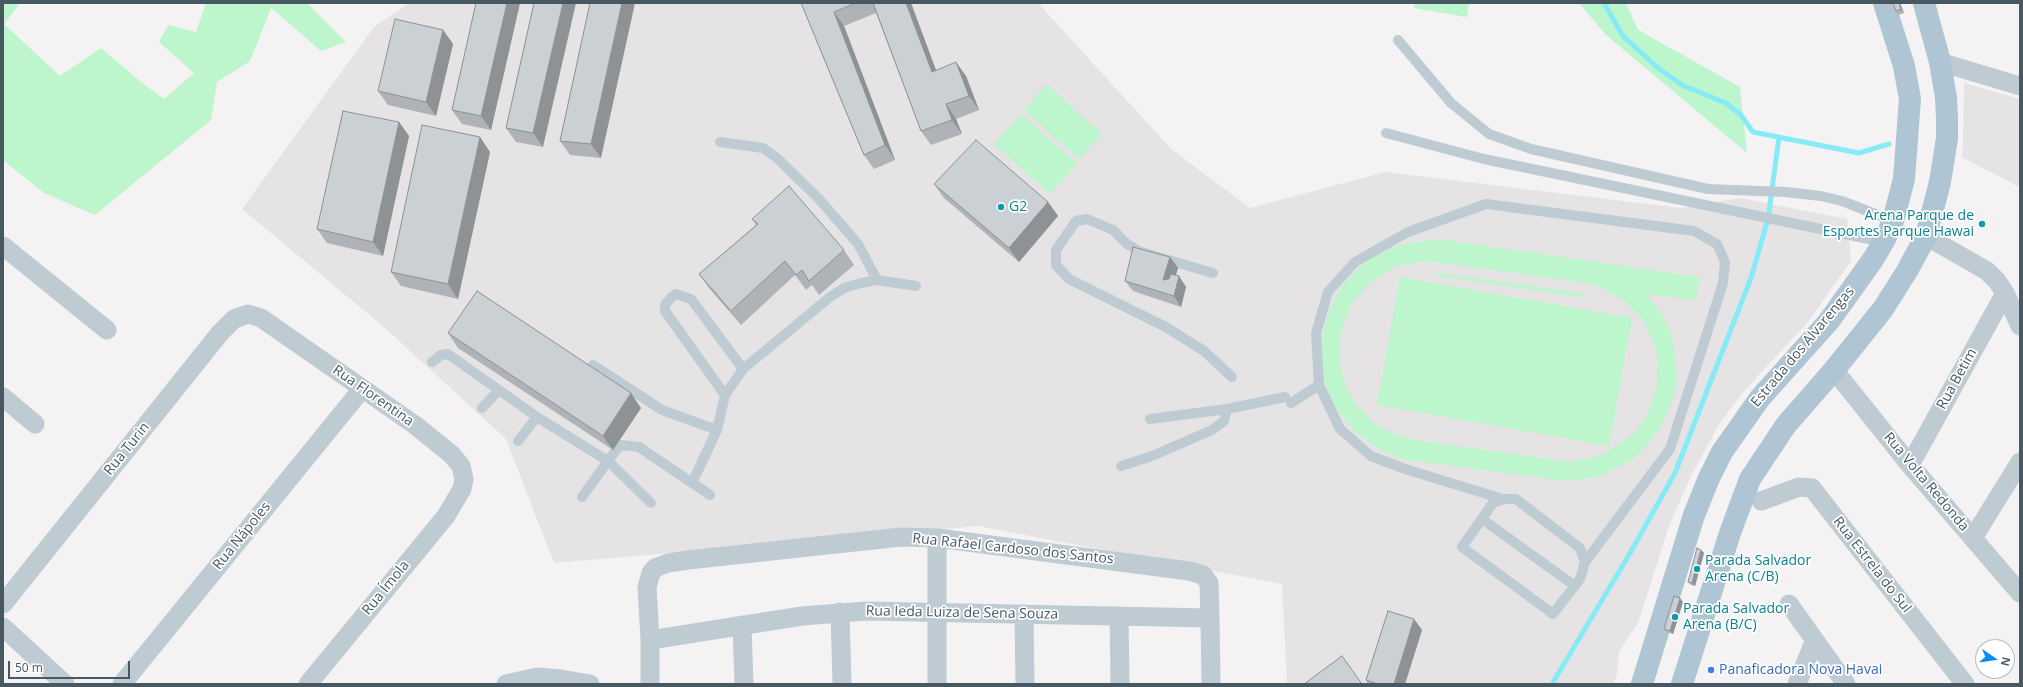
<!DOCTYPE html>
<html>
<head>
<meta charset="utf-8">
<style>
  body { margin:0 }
  #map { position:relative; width:2023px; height:687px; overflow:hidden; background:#f4f2f2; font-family:"Open Sans",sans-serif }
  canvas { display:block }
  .frame { position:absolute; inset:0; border:4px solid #475862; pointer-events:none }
  .north { position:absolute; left:1975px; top:639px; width:40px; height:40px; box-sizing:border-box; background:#fff; border:1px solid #b5bcc0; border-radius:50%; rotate:103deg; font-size:11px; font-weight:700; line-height:16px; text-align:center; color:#475862 }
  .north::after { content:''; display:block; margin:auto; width:14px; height:18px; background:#068bfa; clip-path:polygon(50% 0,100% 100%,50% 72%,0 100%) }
  .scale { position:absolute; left:8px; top:661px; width:122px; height:18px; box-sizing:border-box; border:2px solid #475862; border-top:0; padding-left:5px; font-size:12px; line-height:14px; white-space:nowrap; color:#475862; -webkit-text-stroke:3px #fff; paint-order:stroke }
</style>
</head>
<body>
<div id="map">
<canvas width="2023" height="687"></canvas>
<div class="frame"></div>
<div class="north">N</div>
<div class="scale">50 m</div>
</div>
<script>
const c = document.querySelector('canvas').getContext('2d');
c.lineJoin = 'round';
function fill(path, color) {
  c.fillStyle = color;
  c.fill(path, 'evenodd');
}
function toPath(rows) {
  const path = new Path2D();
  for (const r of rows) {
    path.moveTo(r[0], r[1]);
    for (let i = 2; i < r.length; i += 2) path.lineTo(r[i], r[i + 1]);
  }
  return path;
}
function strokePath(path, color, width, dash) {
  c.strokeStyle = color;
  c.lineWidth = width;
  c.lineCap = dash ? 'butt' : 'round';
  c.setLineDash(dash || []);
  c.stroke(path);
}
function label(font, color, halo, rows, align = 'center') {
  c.font = font + ' "Open Sans",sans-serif';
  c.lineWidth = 3.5;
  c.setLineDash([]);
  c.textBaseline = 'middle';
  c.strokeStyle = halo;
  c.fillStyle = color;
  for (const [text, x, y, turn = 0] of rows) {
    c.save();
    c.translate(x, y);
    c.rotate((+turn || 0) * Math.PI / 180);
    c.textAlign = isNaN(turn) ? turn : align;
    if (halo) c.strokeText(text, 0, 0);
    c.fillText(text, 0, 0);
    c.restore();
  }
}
fill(toPath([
  [409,3,1038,3,1171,149,1250,208,1385,172,1681,208,1740,198,1847,219,1851,261,1808,322,1744,391,1718,426,1691,476,1669,526,1638,623,1619,651,1617,674,1613,684,1287,684,1282,584,978,526,554,563,506,439,385,328,242,209,374,27],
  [1964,83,2020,99,2020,187,1961,157,1963,150]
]), '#e5e3e4');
fill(toPath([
  [3,3,20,3,4,24,60,76,101,48,141,82,164,99,194,73,159,42,168,25,196,32,206,3,307,3,346,42,321,51,271,8,250,61,217,82,211,120,95,215,44,193,3,160],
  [1415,3,1469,3,1467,17,1414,8],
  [1579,3,1626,3,1638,30,1740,87,1747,153,1606,35],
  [1046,84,1102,134,1079,159,1024,110],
  [1021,114,1077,164,1050,194,994,144],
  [1432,240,1445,240,1700,277,1696,300,1647,294,1662,315,1670,330,1674,346,1677,379,1674,395,1662,426,1641,452,1628,462,1598,477,1566,481,1414,461,1398,458,1383,451,1355,432,1335,407,1323,376,1321,342,1329,310,1345,282,1369,259,1399,245],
  [1426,261,1581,282,1596,285,1622,299,1643,320,1655,347,1658,362,1656,391,1645,419,1636,431,1625,441,1599,456,1570,462,1416,440,1401,437,1375,424,1354,402,1347,389,1339,361,1341,331,1352,303,1372,281,1397,266],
  [1438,273,1583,293,1582,297,1437,276],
  [1400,277,1632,318,1609,446,1377,405]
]), '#bdf5cd');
strokePath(toPath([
  [1604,3,1623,36,1659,69,1684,86,1726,103,1741,115,1753,132,1859,153,1889,144],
  [1552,684,1629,555,1675,473,1751,278,1768,219,1779,137]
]), '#86ebf6', 5);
strokePath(toPath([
  [1398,40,1451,103,1489,134,1531,149,1708,189,1785,192,1821,196,1842,201,1893,221],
  [1386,133,1484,159,1883,242],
  [720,142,763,148,777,158,819,199,858,244,877,280],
  [1213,273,1141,252,1127,244,1113,230,1087,219,1076,221,1056,250,1056,265,1069,279,1166,327,1204,351,1232,377],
  [432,362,441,355,448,354,537,417,608,461,651,503],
  [593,365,662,410,717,430],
  [725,395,665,311,665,305,671,298,676,294,691,299,743,369],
  [1291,403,1319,385],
  [482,408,499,390],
  [1227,409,1285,397],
  [518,441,537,417],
  [1121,466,1152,456,1212,430,1224,421,1227,409,1150,419],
  [692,483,717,430,725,395,743,369,830,297,844,288,861,283,877,280,916,286],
  [582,497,616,450,621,445,639,447,710,495],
  [1503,499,1405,469,1371,456,1340,429,1319,385,1316,333,1328,292,1355,262,1408,232,1486,204,1694,231,1717,244,1725,262,1723,283,1670,449,1585,562],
  [1503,499,1516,499,1580,548,1585,562,1580,579,1553,614,1462,547,1493,503,1503,499],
  [1482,519,1575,586]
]), '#becbd3', 10);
strokePath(toPath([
  [1940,62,2020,86],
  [1926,236,1987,271,1997,281,2005,293,2020,326],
  [3,246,107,330],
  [1834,370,1910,465,2020,593],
  [3,397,35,424],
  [1910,465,2005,293],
  [1761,501,1799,487,1812,488,1965,684],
  [937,538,937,684],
  [1973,538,2020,462],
  [3,604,220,333,234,319,248,314,261,318,415,425,452,455,461,466,464,479,462,489,446,516,308,684],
  [1789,604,1846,684],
  [840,612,842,684],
  [1024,614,1025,684],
  [1119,616,1120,684],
  [742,625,744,684],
  [3,627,65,684],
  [650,640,802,616,866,611,1210,618,1211,684],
  [122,684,362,389],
  [506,684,537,677,561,679,590,684],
  [650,684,650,640,647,587,651,573,655,568,668,563,688,560,901,537,937,538,1189,571,1203,575,1209,583,1210,618],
  [1797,684,1814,642]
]), '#becbd3', 19);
strokePath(toPath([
  [1642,684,1694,515,1709,478,1722,452,1760,398,1829,321,1874,258,1885,239,1893,221,1904,179,1910,99,1904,66,1884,3],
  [1682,684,1730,533,1750,479,1786,425,1834,370,1883,309,1907,271,1926,236,1940,182,1947,138,1947,118,1946,98,1940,62,1924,3]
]), '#afc5d3', 22);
fill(toPath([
  [476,3,520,3,491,130,462,124,452,110],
  [534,3,543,147,516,142,506,128],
  [590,3,601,158,570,155,560,141],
  [801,3,911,3,936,71,966,76,979,110,956,119,962,134,931,145,921,131,876,13,844,26,895,160,874,169,864,155],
  [1893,3,1900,3,1904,13,1898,15,1896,11],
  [443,30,453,44,436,116,388,105,378,91],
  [399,122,409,136,383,256,327,243,317,229],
  [490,152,458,299,401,286,391,272],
  [934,184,1048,202,1058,216,1019,262,944,198],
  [752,219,844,250,854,265,819,295,812,285,806,290,795,275,741,325,709,288,699,274,756,225],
  [1170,257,1178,268,1176,275,1179,276,1186,287,1181,307,1133,291,1125,281],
  [448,333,641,408,613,450,458,348],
  [1701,550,1704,553,1695,586,1691,585,1688,582],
  [1683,602,1673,634,1667,632,1664,629],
  [1414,619,1422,630,1405,684,1368,684,1366,680]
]), '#afb3b7');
fill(toPath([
  [507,3,520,3,491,130,481,116],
  [563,3,576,3,543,147,533,133],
  [622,3,635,3,601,158,591,144],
  [906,3,911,3,942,86,932,72],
  [1899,3,1900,3,1904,13,1901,9],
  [834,12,844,26,895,160,885,145],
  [443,30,453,44,436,116,426,102],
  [956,62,966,76,979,110,969,96],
  [946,104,956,119,962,134,952,120],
  [399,122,409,136,383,256,373,242],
  [480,137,490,152,458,299,448,284],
  [1048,202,1058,216,1019,262,1009,248],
  [1170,257,1178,268,1171,290,1163,280],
  [1179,276,1186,287,1181,307,1174,296],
  [631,393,641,408,613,450,603,436],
  [1701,550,1704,553,1695,586,1692,583],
  [1680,598,1683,602,1673,634,1670,631],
  [1414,619,1422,630,1405,684,1394,684]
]), '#8e9295');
const building = toPath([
  [476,3,507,3,481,116,452,110,476,3],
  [534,3,563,3,533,133,506,128,534,3],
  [590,3,622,3,591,144,560,141,590,3],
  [801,3,856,3,834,12,885,145,864,155,801,3],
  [873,3,906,3,932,72,956,62,969,96,946,104,952,120,921,131,873,3],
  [1893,3,1899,3,1901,9,1896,11,1893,3],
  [395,19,443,30,426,102,378,91,395,19],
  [343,111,399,122,373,242,317,229,343,111],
  [422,125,480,137,448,284,391,272,422,125],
  [976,140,1048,202,1009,248,934,184,976,140],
  [789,186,844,250,809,281,802,270,796,275,785,261,731,311,699,274,758,224,752,219,789,186],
  [1133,247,1170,257,1163,280,1169,279,1171,274,1179,276,1174,296,1125,281,1133,247],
  [477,291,631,393,603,436,448,333,477,291],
  [1697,548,1701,550,1692,583,1688,582,1697,548],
  [1674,596,1680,598,1670,631,1664,629,1674,596],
  [1388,611,1414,619,1394,684,1378,684,1366,680,1388,611],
  [1342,656,1362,684,1304,684,1342,656]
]);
fill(building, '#cbd0d5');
strokePath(building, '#8e9295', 1);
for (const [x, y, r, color] of [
  [1001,207,4,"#0f9aa8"],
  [1982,224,4,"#0f9aa8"],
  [1697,569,4,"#0f9aa8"],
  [1675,617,4,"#0f9aa8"],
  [1711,670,4,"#3f7fe0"]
]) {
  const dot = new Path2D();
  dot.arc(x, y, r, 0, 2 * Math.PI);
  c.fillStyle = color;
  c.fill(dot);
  strokePath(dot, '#fff', 1.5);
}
label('14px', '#0d838f', '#fff', [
  ["G2",1009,207],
  ["Arena Parque de",1974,216,"right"],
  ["Esportes Parque Hawai",1974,232,"right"],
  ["Parada Salvador",1705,561],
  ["Arena (C/B)",1705,577],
  ["Parada Salvador",1683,609],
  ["Arena (B/C)",1683,625]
], 'left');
label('14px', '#475862', '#fff', [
  ["Estrada dos Alvarengas",1803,347,-50],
  ["Rua Betim",1957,379,-61],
  ["Rua Florentina",373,396,35],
  ["Rua Turin",127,449,-51],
  ["Rua Volta Redonda",1926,482,50],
  ["Rua Nápoles",242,536,-51],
  ["Rua Rafael Cardoso dos Santos",1013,549,6],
  ["Rua Estrela do Sul",1872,565,52],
  ["Rua Ímola",386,588,-51],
  ["Rua Ieda Luiza de Sena Souza",962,613,1]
]);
label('14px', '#366cbe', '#fff', [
  ["Panaficadora Nova Havai",1719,670]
], 'left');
</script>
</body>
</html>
